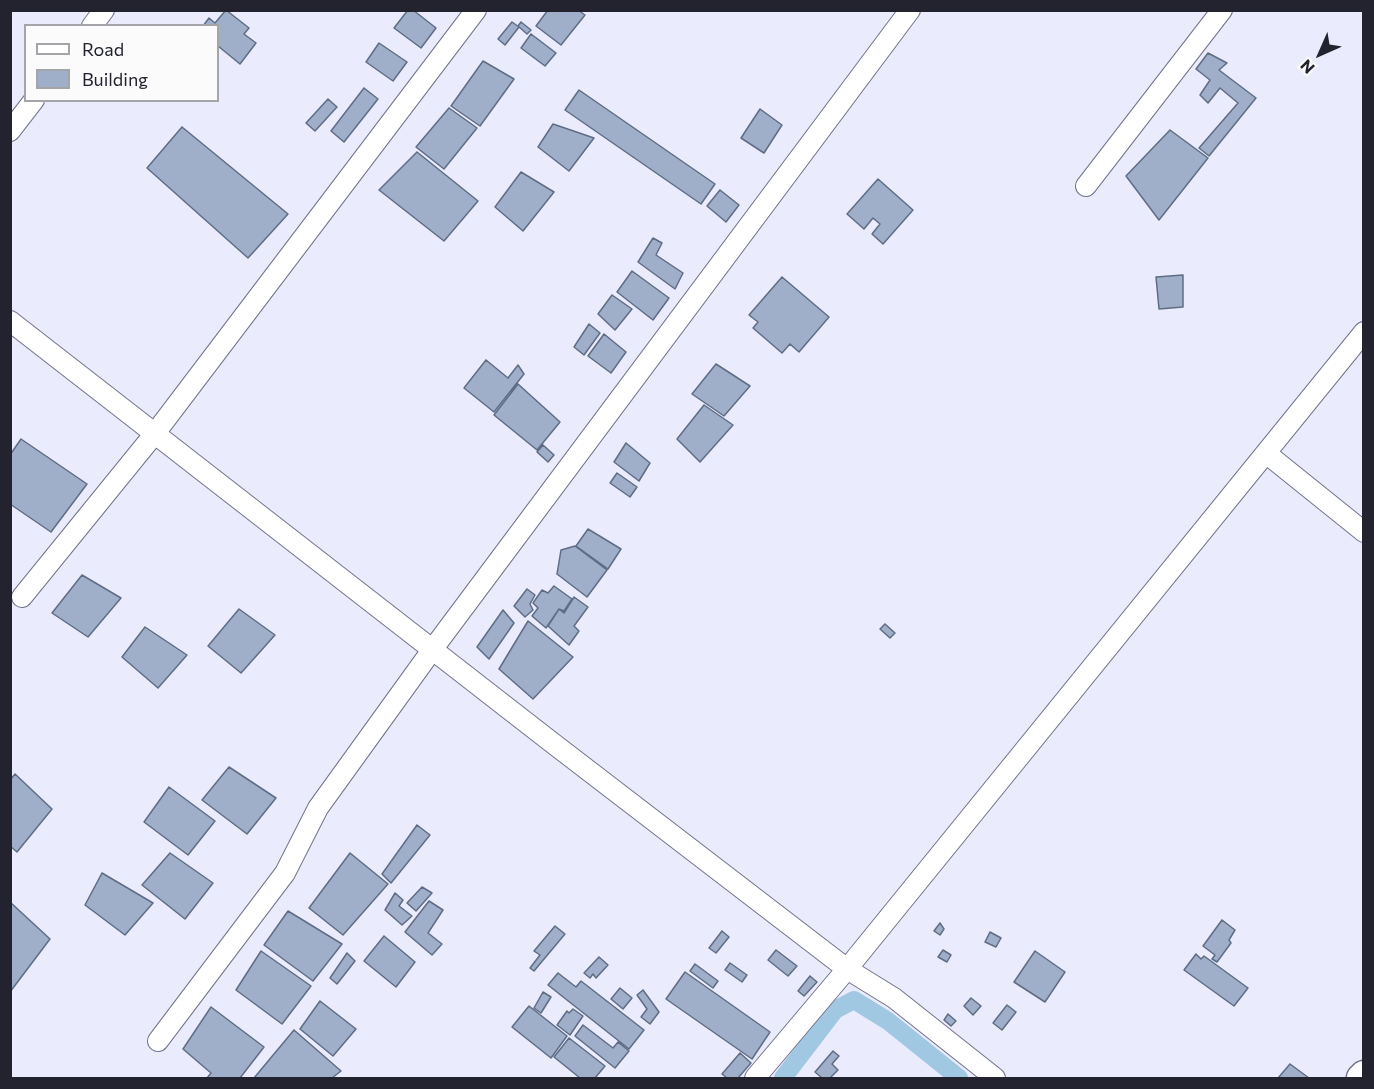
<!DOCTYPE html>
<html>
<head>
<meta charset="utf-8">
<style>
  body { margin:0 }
  #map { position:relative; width:1374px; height:1089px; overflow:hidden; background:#eaecfe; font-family:Commissioner,sans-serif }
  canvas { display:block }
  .frame { position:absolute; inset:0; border:12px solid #22232e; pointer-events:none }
  .legend { position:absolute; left:24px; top:24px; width:195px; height:78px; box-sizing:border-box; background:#fbfbfb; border:2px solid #a4a5a9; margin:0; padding:8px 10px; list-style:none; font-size:18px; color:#22232e }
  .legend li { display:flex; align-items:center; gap:12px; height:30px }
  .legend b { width:30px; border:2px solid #a4a5a9 }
  .north { position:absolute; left:1290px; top:24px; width:60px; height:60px; -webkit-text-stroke:4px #fbfbfb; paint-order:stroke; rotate:225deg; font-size:16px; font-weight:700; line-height:24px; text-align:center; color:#22232e }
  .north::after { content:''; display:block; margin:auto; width:21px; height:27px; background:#22232e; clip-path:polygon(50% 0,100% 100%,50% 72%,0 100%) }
</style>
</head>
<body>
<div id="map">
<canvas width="1374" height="1089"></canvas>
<div class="frame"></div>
<ul class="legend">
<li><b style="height:8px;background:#fff"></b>Road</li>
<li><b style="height:16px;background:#9fafc9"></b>Building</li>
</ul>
<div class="north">N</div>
</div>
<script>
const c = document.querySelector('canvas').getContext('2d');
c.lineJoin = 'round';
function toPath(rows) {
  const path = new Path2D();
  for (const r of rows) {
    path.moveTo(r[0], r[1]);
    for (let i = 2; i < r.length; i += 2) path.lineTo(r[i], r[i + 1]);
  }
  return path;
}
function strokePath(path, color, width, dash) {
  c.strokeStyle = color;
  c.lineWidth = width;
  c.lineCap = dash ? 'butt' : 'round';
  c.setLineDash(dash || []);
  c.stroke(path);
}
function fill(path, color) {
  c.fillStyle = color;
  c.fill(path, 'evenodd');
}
strokePath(toPath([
  [783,1078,835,1010,854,1000,888,1021,959,1078]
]), '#a1c8e2', 18);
const building = toPath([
  [226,10,249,28,244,34,256,43,240,64,218,46,218,26,203,26,209,18,215,23,226,10],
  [408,10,413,10,436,28,421,48,394,28,408,10],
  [548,10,578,10,585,15,561,45,536,26,548,10],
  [512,22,519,27,505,45,498,39,512,22],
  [521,22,531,30,527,34,518,26,521,22],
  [531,34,556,53,545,66,521,48,531,34],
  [379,43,407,62,393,81,366,62,379,43],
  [1208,53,1227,63,1219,70,1256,98,1209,156,1199,148,1238,103,1220,88,1208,103,1200,95,1210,80,1196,69,1208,53],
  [483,61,514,79,480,126,451,106,483,61],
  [364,88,378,99,344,142,331,131,364,88],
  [579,90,715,184,701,204,565,110,579,90],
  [328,99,337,107,315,131,306,123,328,99],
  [449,108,477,128,444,169,416,147,449,108],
  [760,109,782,125,764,153,741,138,760,109],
  [553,124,594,138,569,171,538,147,553,124],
  [182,127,288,214,248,258,147,168,182,127],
  [1170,130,1208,158,1159,220,1126,176,1170,130],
  [417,152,478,201,444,241,379,190,417,152],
  [521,172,554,192,523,231,495,207,521,172],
  [878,179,913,210,883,244,872,234,880,224,873,218,864,229,847,214,878,179],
  [720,190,739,205,726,222,707,206,720,190],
  [653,238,662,243,656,255,683,273,675,289,638,262,653,238],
  [632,271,669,298,653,320,617,292,632,271],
  [1183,275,1183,307,1159,309,1156,277,1183,275],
  [782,277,829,317,799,352,790,344,782,353,753,328,758,322,749,315,782,277],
  [612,295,632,309,615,330,598,314,612,295],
  [589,324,600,333,584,355,574,347,589,324],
  [604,334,626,352,611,373,588,356,604,334],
  [486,360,508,378,518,365,524,374,494,412,464,388,486,360],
  [716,364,750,386,724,416,692,394,716,364],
  [518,384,560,422,537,450,494,415,518,384],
  [704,405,733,425,700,462,677,439,704,405],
  [21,439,87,484,51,532,10,504,10,455,21,439],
  [626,443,650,463,639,481,614,462,626,443],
  [543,445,554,455,548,462,537,452,543,445],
  [617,473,637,487,630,497,610,483,617,473],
  [588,529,621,549,608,569,576,546,588,529],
  [575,546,607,570,587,597,557,574,561,550,575,546],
  [82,575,121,598,88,637,52,613,82,575],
  [554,586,572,599,564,611,559,609,546,628,532,616,538,608,533,603,542,590,548,593,554,586],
  [527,589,535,595,530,604,533,610,525,617,514,606,527,589],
  [574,597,588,607,574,626,579,631,569,645,548,626,559,609,564,613,574,597],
  [239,609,275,635,241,673,208,646,239,609],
  [503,610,514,623,489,659,477,647,503,610],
  [528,621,573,657,533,699,499,669,528,621],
  [885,624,895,633,890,638,880,629,885,624],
  [145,627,187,655,158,688,122,657,145,627],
  [229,767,276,798,247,834,202,800,229,767],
  [15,774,52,809,17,852,10,846,10,780,15,774],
  [169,787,215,821,188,855,144,822,169,787],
  [417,825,430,835,391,883,382,874,417,825],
  [170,853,213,883,185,919,142,885,170,853],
  [350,853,388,884,343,935,309,908,350,853],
  [102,873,153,903,125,935,85,905,102,873],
  [422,887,432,893,416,911,407,903,422,887],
  [395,893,403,900,399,906,412,916,402,925,385,910,395,893],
  [429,901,443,910,428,933,442,944,432,955,405,932,429,901],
  [10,902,50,939,10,992,10,902],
  [288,911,342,944,313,981,264,945,288,911],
  [1222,920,1235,930,1229,940,1231,943,1217,962,1212,959,1215,955,1203,946,1222,920],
  [940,923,944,929,940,935,934,931,940,923],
  [555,926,565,934,534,971,530,968,540,955,534,951,555,926],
  [722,931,729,937,716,953,709,948,722,931],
  [990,932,1001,938,996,947,985,942,990,932],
  [384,936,415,962,396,987,364,961,384,936],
  [776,950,797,966,788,976,768,960,776,950],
  [943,950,951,955,947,962,938,957,943,950],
  [261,951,311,986,282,1024,236,990,261,951],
  [1035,951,1065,972,1045,1002,1014,982,1035,951],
  [347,953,355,961,337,984,330,978,347,953],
  [1196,954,1201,959,1204,956,1248,988,1234,1006,1184,970,1196,954],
  [599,957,608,965,596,978,593,974,590,978,584,973,599,957],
  [730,963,747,975,742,982,725,970,730,963],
  [695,964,718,981,713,988,690,971,695,964],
  [685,972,770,1032,752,1059,666,999,685,972],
  [558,973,576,987,581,981,644,1030,629,1049,548,985,558,973],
  [810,976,817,982,804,996,798,991,810,976],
  [620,988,632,998,623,1009,611,999,620,988],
  [643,990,659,1012,650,1024,641,1017,647,1009,637,995,643,990],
  [543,992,551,997,541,1013,534,1008,543,992],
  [971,998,981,1006,973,1015,964,1006,971,998],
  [320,1001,356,1029,333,1056,300,1029,320,1001],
  [1007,1005,1016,1012,1002,1030,993,1023,1007,1005],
  [529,1006,567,1036,551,1058,512,1027,529,1006],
  [211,1007,264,1047,240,1078,207,1078,211,1073,183,1049,211,1007],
  [573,1009,583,1016,570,1035,557,1025,567,1011,569,1013,573,1009],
  [948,1014,956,1021,951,1026,944,1020,948,1014],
  [583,1025,613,1048,618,1042,629,1051,615,1068,575,1036,583,1025],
  [294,1030,341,1071,332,1078,254,1078,294,1030],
  [569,1038,605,1066,595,1078,580,1078,554,1057,569,1038],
  [833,1051,839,1056,832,1064,838,1070,830,1078,822,1078,815,1072,833,1051],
  [740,1053,751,1063,738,1078,727,1078,722,1074,740,1053],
  [1290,1064,1309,1078,1278,1078,1290,1064]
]);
fill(building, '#9fafc9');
strokePath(building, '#5e6d85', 1.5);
const street = toPath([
  [92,26,104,10],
  [10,131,34,100],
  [1086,186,1222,10],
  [10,321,550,741,847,969,894,998,995,1078],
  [1267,454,1364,532],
  [22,597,156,432,476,10],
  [158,1041,285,873,318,808,432,650,910,10],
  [755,1078,847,969,1364,332]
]);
const secondary = toPath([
  [1361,1078,1364,1075]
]);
strokePath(street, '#71728d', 22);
strokePath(secondary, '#71728d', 31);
strokePath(street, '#fff', 20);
strokePath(secondary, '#fff', 28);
</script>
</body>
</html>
